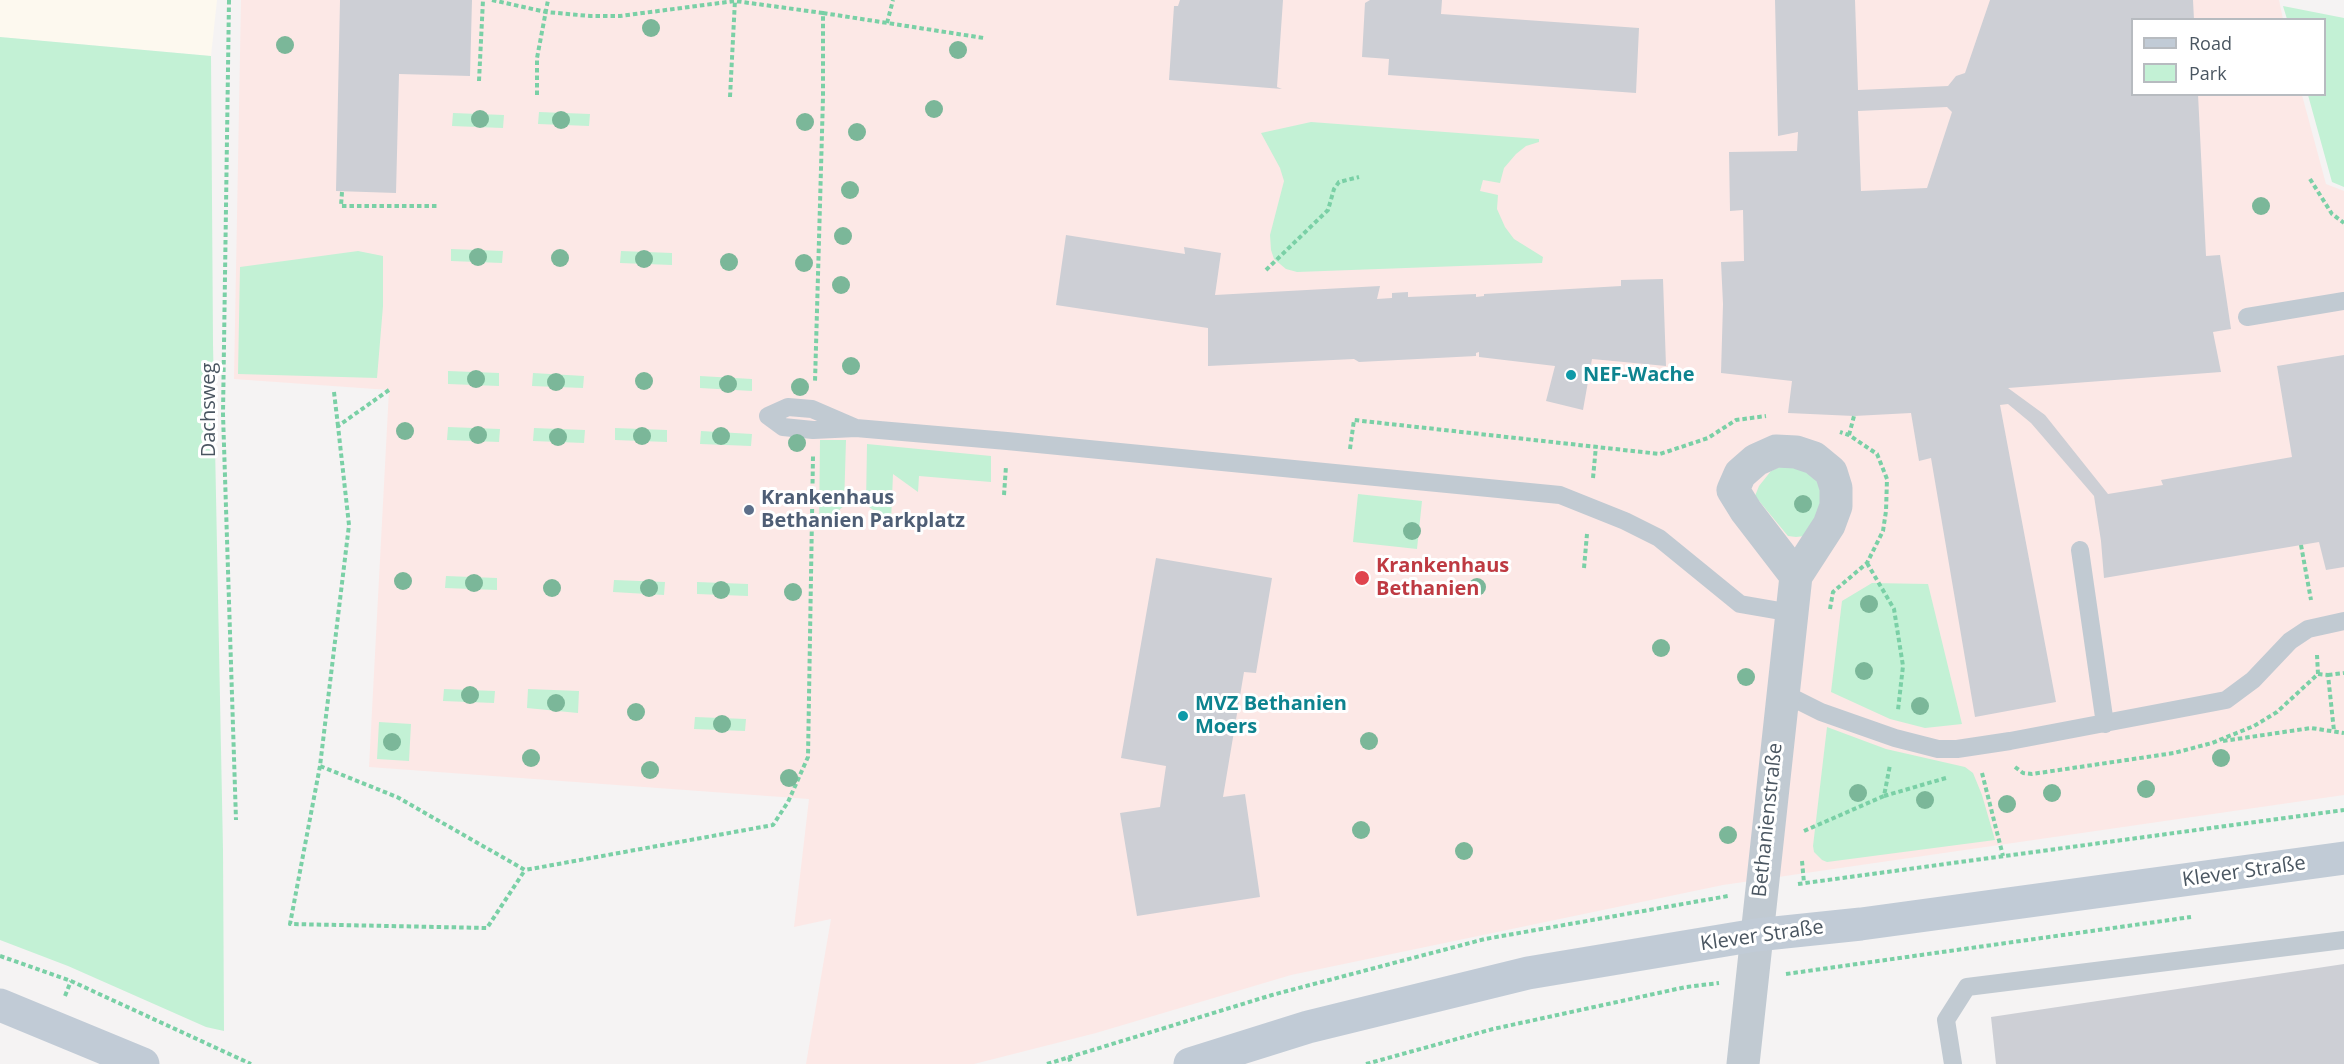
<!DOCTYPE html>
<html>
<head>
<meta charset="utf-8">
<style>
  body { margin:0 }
  #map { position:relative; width:2344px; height:1064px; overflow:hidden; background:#f5f3f3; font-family:"Open Sans",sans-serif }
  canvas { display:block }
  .legend { position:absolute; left:2131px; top:18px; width:195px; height:78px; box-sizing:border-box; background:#fff; border:2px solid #b7bbc0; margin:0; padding:8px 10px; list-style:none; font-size:18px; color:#4a5661 }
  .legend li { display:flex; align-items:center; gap:12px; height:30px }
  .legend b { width:30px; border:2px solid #b7bbc0 }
</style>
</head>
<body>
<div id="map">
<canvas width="2344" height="1064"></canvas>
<ul class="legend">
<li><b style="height:8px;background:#c1cbd6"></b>Road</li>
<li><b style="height:16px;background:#c3f1d5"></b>Park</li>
</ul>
</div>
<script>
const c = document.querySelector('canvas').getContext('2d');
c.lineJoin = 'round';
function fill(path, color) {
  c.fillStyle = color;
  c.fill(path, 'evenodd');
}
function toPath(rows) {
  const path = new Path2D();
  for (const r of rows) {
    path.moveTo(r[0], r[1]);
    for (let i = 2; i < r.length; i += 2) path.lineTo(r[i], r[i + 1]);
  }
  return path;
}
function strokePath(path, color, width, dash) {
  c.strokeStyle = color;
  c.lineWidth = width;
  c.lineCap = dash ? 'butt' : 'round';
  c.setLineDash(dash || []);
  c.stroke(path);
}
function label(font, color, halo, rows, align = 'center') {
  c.font = font + ' "Open Sans",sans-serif';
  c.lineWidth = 6;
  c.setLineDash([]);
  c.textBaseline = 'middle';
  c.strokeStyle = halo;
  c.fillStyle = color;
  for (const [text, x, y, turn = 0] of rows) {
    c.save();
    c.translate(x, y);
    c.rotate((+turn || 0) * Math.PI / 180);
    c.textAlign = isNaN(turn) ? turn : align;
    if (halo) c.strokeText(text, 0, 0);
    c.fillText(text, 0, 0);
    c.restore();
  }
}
fill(toPath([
  [0,0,217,0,211,56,0,37]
]), '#fdf9ef');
fill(toPath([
  [241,0,2279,0,2283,19,2132,20,2132,94,2302,95,2326,184,2344,191,2344,795,1723,885,1291,975,1096,1033,974,1064,806,1064,831,919,794,927,809,799,369,767,389,390,234,379]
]), '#fce8e6');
fill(toPath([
  [2283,6,2344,18,2344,187,2332,182,2308,95,2324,94,2324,20,2287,19],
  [0,37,211,56,213,344,223,850,224,1031,206,1027,68,966,0,940],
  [539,112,590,114,589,126,538,124],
  [453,113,504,115,503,128,452,126],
  [1311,122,1539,139,1539,142,1526,146,1516,154,1504,168,1500,183,1483,180,1480,191,1498,195,1497,209,1505,227,1514,239,1543,257,1542,263,1297,272,1286,269,1274,259,1271,250,1270,235,1284,181,1280,168,1261,133],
  [451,249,503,251,502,263,451,261],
  [358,251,383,256,383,306,377,378,238,374,240,267],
  [621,251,672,253,672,265,620,263],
  [448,371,499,373,499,386,448,384],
  [533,373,584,376,583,388,532,386],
  [700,376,752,379,752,391,700,388],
  [448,427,500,429,499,442,447,440],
  [534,428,585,430,584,443,533,441],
  [615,428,667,430,667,442,615,440],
  [701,431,752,434,751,446,700,444],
  [820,440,846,440,844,506,819,527],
  [867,444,991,456,991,482,919,476,918,492,893,474,891,522,866,505],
  [1798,466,1816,477,1827,505,1805,536,1796,537,1788,536,1755,496,1759,486,1771,471,1780,467],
  [1358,494,1422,501,1417,549,1353,542],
  [446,576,497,578,497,590,445,588],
  [614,580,665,582,664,595,613,592],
  [697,582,748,584,748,596,697,594],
  [1872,583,1928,584,1962,724,1925,728,1890,719,1831,692,1842,601],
  [444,689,495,691,494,703,443,701],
  [528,689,579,691,578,713,527,708],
  [695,717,746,719,745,731,694,729],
  [379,722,411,724,409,761,377,759],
  [1827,727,1886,749,1965,767,1973,773,1982,795,1995,840,1827,862,1822,860,1814,852,1813,846]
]), '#c3f1d5');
fill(toPath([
  [340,0,472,0,470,76,399,74,396,193,336,191],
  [1180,0,1283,0,1277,87,1282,89,1169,80,1174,6,1178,6],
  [1370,0,1442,0,1441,14,1639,28,1636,93,1388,75,1389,59,1362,57,1365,3],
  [1775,0,1855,0,1858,90,1948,86,1956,76,1965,73,1990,0,2193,0,2194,20,2132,20,2132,94,2198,94,2206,256,2220,255,2231,329,2213,332,2221,372,2008,388,2045,415,2108,494,2163,485,2161,480,2292,457,2277,366,2344,355,2344,567,2326,570,2319,542,2104,578,2101,541,2094,496,2031,423,2008,404,2000,405,2056,702,1975,717,1931,458,1919,461,1911,413,1854,416,1788,413,1792,381,1721,373,1723,304,1721,262,1744,261,1743,210,1730,211,1729,152,1797,151,1798,132,1778,136],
  [1947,107,1952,112,1927,188,1861,191,1858,111],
  [1066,235,1185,254,1184,247,1221,253,1215,295,1380,286,1377,299,1392,298,1392,293,1408,292,1408,297,1476,294,1476,297,1484,296,1484,294,1621,286,1621,280,1663,279,1666,366,1592,359,1583,410,1546,401,1555,366,1479,357,1479,352,1476,353,1476,356,1359,362,1354,359,1208,366,1208,328,1056,305],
  [1156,558,1272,578,1256,673,1244,672,1223,797,1245,794,1260,897,1137,916,1120,813,1160,807,1166,766,1121,758],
  [2344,964,2344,1064,1996,1064,1991,1017]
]), '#cdcfd5');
strokePath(toPath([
  [229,0,223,414,236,820],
  [492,0,546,12,590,16,620,16,735,1,823,13,823,97,815,382],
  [823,13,984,38],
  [887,23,893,0],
  [479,81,483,0],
  [537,95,537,58,548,0],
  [730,97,735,0],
  [2310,179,2332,214,2344,223],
  [342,192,341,206,437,206],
  [1266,270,1328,210,1334,189,1339,182,1359,177],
  [389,390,338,426,349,525,320,766,397,797,525,870,773,825,788,802,808,757,813,456],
  [334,392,338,426],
  [1849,435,1854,416],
  [1350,449,1354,420,1660,454,1708,438,1736,420,1766,416],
  [1593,478,1596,446],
  [1004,495,1006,466],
  [2301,545,2311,600],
  [1867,563,1894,609,1903,666,1898,710],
  [1584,568,1587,534],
  [1830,609,1833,592,1867,563,1883,531,1886,511,1887,479,1877,454,1849,435,1840,432],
  [2318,674,2328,675,2334,731],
  [2328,675,2344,673],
  [2223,741,2311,728,2344,733],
  [320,766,290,924,487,928,525,870],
  [2015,767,2023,773,2032,774,2174,753,2212,743,2254,726,2277,712,2318,674,2317,655],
  [1982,773,2003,856],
  [1884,796,1946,778],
  [1804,831,1884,796,1890,765],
  [1802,861,1804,883],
  [1798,884,2344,810],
  [0,956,71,981,251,1064],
  [1786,974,2191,917],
  [65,996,71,981],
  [1069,1057,1071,1064],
  [1047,1064,1272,995,1485,939,1728,896],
  [1366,1064,1493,1029,1686,987,1719,983]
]), '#7ad0a6', 4, [4.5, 3]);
strokePath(toPath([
  [2247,317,2344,301],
  [856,428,812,409,788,407,768,416,783,427,813,430,856,428,1007,441,1560,495,1625,521,1659,538,1740,604,1792,613],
  [2080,550,2105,724],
  [1783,693,1821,712,1895,738,1938,749,1957,749,2010,741,2226,700,2253,680,2290,641,2308,629,2344,621],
  [1953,1064,1946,1020,1967,987,2344,940]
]), '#c1cad2', 18);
strokePath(toPath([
  [1743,1064,1796,576,1829,525,1836,506,1836,488,1831,472,1814,458,1796,452,1776,451,1756,460,1740,474,1733,490,1746,511,1796,576]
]), '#c1cad2', 33);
strokePath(toPath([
  [0,1005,143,1064],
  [1190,1064,1308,1027,1528,973,1756,935,1861,924,2344,858]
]), '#c1cbd6', 33);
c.fillStyle = '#7bb799';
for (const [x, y] of [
  [651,28],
  [285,45],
  [958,50],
  [934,109],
  [480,119],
  [561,120],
  [805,122],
  [857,132],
  [850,190],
  [2261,206],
  [843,236],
  [478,257],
  [560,258],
  [644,259],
  [729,262],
  [804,263],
  [841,285],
  [851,366],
  [476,379],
  [644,381],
  [556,382],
  [728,384],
  [800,387],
  [405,431],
  [478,435],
  [642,436],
  [721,436],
  [558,437],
  [797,443],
  [1803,504],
  [1412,531],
  [403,581],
  [474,583],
  [1477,587],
  [552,588],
  [649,588],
  [721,590],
  [793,592],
  [1869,604],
  [1661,648],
  [1864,671],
  [1746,677],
  [470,695],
  [556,703],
  [1920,706],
  [636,712],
  [722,724],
  [1369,741],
  [392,742],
  [531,758],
  [2221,758],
  [650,770],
  [789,778],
  [2146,789],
  [1858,793],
  [2052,793],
  [1925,800],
  [2007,804],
  [1361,830],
  [1728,835],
  [1464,851]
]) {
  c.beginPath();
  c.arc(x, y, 9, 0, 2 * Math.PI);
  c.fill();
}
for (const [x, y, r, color] of [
  [1571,375,6,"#0f9aa8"],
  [749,510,6,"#5c6f8a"],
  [1362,578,8,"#e0444e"],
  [1183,716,6,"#0f9aa8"]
]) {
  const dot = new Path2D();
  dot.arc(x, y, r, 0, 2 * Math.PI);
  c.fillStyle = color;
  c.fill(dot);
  strokePath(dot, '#fff', 2);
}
label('bold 20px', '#0d838f', '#fff', [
  ["NEF-Wache",1583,375],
  ["MVZ Bethanien",1195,704],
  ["Moers",1195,727]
], 'left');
label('20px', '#4a5661', '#fff', [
  ["Dachsweg",209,410,-90],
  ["Bethanienstraße",1768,820,-84],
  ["Klever Straße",2244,872,-8],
  ["Klever Straße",1762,936,-8]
]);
label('bold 20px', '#4e5e75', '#fff', [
  ["Krankenhaus",761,498],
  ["Bethanien Parkplatz",761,521]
], 'left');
label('bold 20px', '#be3a42', '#fff', [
  ["Krankenhaus",1376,566],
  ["Bethanien",1376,589]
], 'left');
</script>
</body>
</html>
